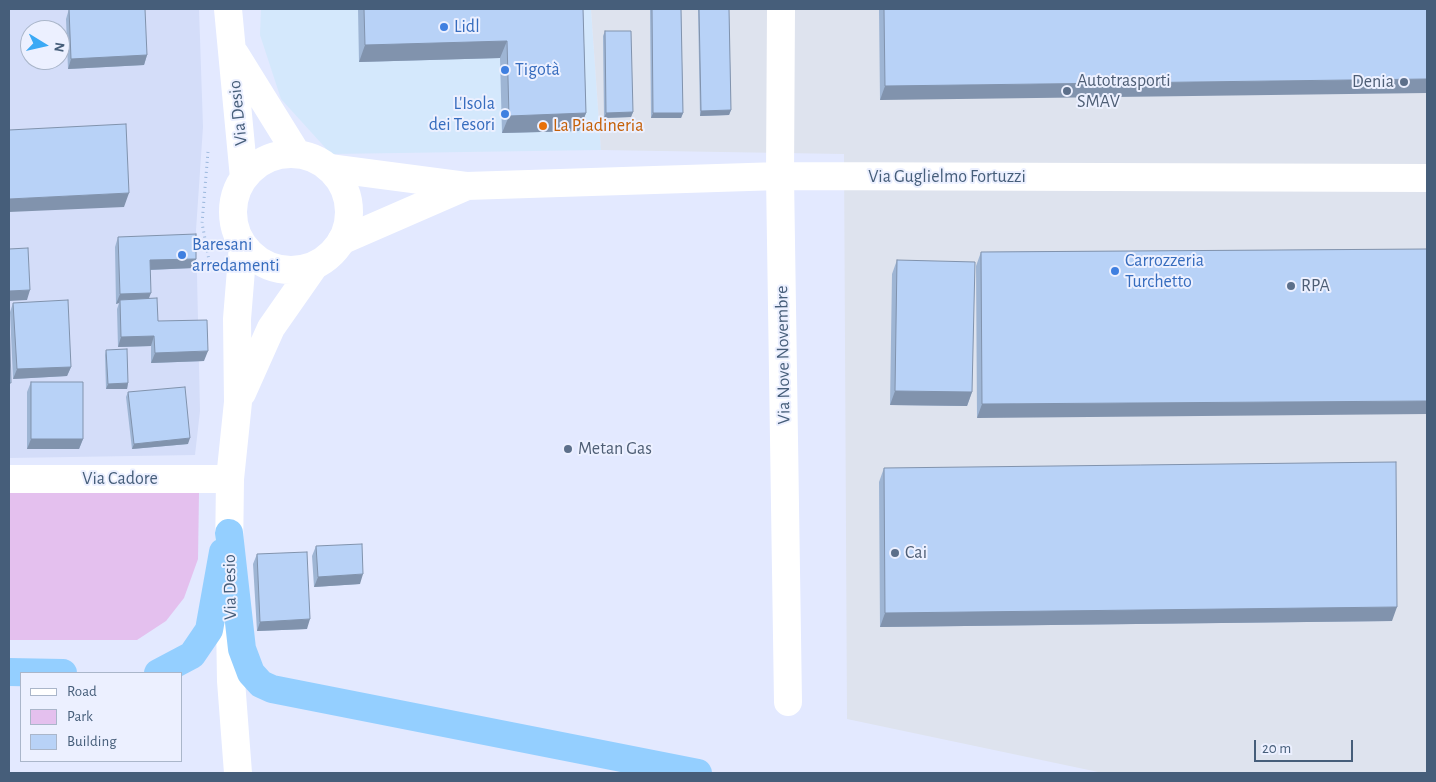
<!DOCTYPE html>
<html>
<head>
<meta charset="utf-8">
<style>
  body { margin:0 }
  #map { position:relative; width:1436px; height:782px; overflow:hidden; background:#e3e9ff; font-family:"Alegreya Sans",sans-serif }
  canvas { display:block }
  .frame { position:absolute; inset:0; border:10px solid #465e7a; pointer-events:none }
  .legend { position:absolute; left:20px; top:672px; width:162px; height:90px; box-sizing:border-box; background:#ecf0ff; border:1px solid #aab6ca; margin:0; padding:6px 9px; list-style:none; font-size:15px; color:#465e7a }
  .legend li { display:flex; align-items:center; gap:10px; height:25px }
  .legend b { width:25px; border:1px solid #aab6ca }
  .north { position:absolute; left:20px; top:20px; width:50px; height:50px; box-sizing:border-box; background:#ecf0ff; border:1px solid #aab6ca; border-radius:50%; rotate:99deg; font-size:14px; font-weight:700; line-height:20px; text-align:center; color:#465e7a }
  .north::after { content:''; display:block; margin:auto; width:18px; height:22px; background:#3ba9f5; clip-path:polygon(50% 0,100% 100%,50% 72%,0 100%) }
  .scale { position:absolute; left:1254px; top:740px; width:99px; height:22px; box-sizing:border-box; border:2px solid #465e7a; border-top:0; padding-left:6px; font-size:15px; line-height:18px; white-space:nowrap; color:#465e7a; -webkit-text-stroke:4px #ecf0ff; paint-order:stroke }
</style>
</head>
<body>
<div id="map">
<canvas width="1436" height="782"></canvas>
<div class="frame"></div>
<ul class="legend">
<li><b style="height:6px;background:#fff"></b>Road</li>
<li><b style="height:14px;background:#e4c0ee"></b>Park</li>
<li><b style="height:14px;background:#b8d2f7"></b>Building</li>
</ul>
<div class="north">N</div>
<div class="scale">20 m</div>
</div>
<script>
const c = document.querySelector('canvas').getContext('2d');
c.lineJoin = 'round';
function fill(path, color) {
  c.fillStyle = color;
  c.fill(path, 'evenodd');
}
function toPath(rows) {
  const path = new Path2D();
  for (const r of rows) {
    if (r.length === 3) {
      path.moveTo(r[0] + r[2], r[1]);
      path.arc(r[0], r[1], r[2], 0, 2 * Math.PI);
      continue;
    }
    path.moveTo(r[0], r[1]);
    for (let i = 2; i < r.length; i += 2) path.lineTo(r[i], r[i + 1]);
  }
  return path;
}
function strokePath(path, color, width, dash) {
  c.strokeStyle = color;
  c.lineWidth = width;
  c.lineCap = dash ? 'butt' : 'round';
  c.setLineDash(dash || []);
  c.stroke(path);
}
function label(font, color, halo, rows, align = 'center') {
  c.font = font + ' "Alegreya Sans",sans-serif';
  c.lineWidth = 4;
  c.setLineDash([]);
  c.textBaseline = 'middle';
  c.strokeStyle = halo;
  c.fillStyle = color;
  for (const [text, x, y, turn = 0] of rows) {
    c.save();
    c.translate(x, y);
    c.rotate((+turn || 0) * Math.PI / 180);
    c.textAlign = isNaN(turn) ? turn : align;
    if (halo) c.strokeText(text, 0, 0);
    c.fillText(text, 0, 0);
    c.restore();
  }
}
fill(toPath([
  [9,9,199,9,203,127,196,230,200,411,195,455,9,458],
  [30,30,60,30,60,60,30,60]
]), '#d4ddf9');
fill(toPath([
  [261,9,591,9,601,150,331,154,281,99,260,35]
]), '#d4e8fc');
fill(toPath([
  [591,9,1427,9,1427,773,1103,773,847,719,844,154,601,150]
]), '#dee3ee');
fill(toPath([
  [199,492,198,559,184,598,166,621,137,640,9,640,9,493]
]), '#e4c0ee');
strokePath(toPath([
  [208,152,202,223,209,260]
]), '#9ab7dc', 3, [1, 4]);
strokePath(toPath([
  [781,9,780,176,788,702],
  [329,168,466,186,780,176,1427,178],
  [341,241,465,187],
  [9,479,230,479]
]), '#fff', 28);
strokePath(toPath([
  [228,9,244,178],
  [235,54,297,154],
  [291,212,58],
  [242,393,271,328,315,265],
  [229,557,230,479,238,402,237,319,243,245],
  [230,620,231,681,238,773]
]), '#fff', 28);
strokePath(toPath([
  [229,533,242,649,251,673,261,684,272,689,698,773],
  [9,672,63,673],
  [158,673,192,655,209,630,223,552]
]), '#94cfff', 28);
fill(toPath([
  [69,9,147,55,144,65,68,69,66,19],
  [358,9,583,9,586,113,579,131,502,133,500,58,359,62],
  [650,9,681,9,683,113,681,118,651,118],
  [698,9,729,9,731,110,729,115,700,116],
  [879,9,1427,9,880,100],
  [605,31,633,112,631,117,604,118,603,36],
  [118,237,193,268,150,270,149,299,158,321,204,361,151,363,151,346,118,347,117,309,119,303,116,304,115,247],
  [1427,249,977,418,976,266,981,252],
  [897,260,972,392,967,406,890,405,892,274],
  [13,303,71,367,67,376,13,379,10,312],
  [106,350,128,383,127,389,106,389,105,355],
  [31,382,83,439,79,449,27,449,27,392],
  [128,392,188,444,132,449,126,397],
  [884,468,1392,621,880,627,879,482],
  [316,546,360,584,314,587,312,556],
  [257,554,307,629,257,631,253,564]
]), '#9eb5d4');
fill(toPath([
  [507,41,500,58,359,62,365,45],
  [147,55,144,65,68,69,71,59],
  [1427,79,1427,93,880,100,885,86],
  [731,110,729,115,700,116,701,111],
  [633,112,631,117,604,118,606,113],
  [586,113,579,131,502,133,509,116],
  [653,113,683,113,681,118,651,118],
  [129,193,124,207,9,212,9,199],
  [196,259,193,268,146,270,150,260],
  [30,290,27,300,9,301,9,291],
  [151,293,147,303,120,300,119,303,116,304,120,294],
  [154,336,151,346,118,347,121,337],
  [208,351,204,361,151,363,155,353],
  [71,367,67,376,13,379,17,369],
  [128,383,127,389,106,389,108,384],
  [895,391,972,392,967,406,890,405],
  [1427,401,1427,414,977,418,982,404],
  [190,438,188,444,132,449,134,444],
  [31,439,83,439,79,449,27,449],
  [363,574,360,584,314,587,318,577],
  [1397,607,1392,621,880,627,885,613],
  [310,619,307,629,257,631,260,622]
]), '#8193ad');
const building = toPath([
  [69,9,145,9,147,55,71,59,69,9],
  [364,9,583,9,586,113,509,116,507,41,365,45,364,9],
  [652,9,681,9,683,113,653,113,652,9],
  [699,9,729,9,731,110,701,111,699,9],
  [884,9,1427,9,1427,79,885,86,884,9],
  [605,31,631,31,633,112,606,113,605,31],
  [126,124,129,193,9,199,9,130,126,124],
  [196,234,196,259,150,260,151,293,120,294,118,237,196,234],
  [28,248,30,290,9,291,9,249,28,248],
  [1427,249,1427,401,982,404,981,252,1427,249],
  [897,260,975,262,972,392,895,391,897,260],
  [157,298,158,321,207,320,208,351,155,353,154,336,121,337,120,300,157,298],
  [68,300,71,367,17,369,13,303,68,300],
  [9,314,11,383,9,383,9,314],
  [127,349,128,383,108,384,106,350,127,349],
  [31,382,83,382,83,439,31,439,31,382],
  [185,387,190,438,134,444,128,392,185,387],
  [1396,462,1397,607,885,613,884,468,1396,462],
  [362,544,363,574,318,577,316,546,362,544],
  [307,552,310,619,260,622,257,554,307,552]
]);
fill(building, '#b8d2f7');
strokePath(building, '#8193ad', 1);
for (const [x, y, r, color] of [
  [444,27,5,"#3f7fe0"],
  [505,70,5,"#3f7fe0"],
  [1404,82,5,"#5c6f8a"],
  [1067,91,5,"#5c6f8a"],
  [505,114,5,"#3f7fe0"],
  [543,126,5,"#e8710a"],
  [182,255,5,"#3f7fe0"],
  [1115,271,5,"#3f7fe0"],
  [1291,286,5,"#5c6f8a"],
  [568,449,5,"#5c6f8a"],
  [895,553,5,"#5c6f8a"]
]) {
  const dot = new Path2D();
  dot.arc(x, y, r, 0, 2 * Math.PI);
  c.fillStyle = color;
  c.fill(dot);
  strokePath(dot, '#ecf0ff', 2);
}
label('18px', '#366cbe', '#ecf0ff', [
  ["Lidl",454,27],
  ["Tigotà",515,70],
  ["L'Isola",495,104,"right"],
  ["dei Tesori",495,125,"right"],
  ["Baresani",192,245],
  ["arredamenti",192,266],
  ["Carrozzeria",1125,261],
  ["Turchetto",1125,282]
], 'left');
label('18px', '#4e5e75', '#ecf0ff', [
  ["Autotrasporti",1077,81],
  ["SMAV",1077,102],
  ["Denia",1394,82,"right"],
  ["RPA",1301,286],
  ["Metan Gas",578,449],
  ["Cai",905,553]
], 'left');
label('18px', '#465e7a', '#ecf0ff', [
  ["Via Desio",238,113,-96],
  ["Via Guglielmo Fortuzzi",947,177],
  ["Via Nove Novembre",783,355,-91],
  ["Via Cadore",120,479],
  ["Via Desio",230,587,-91]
]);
label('18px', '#c56008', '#ecf0ff', [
  ["La Piadineria",553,126]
], 'left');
</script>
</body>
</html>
